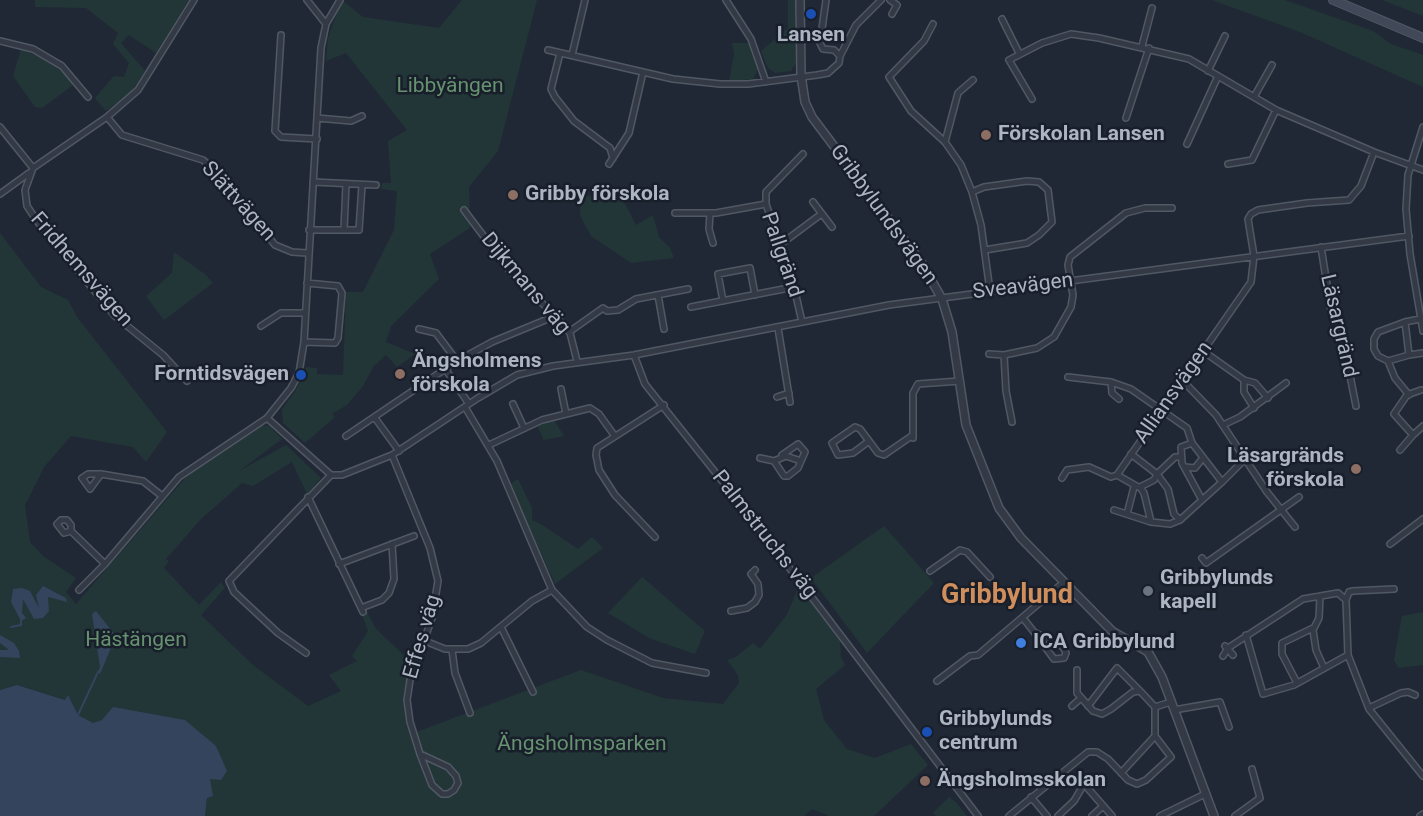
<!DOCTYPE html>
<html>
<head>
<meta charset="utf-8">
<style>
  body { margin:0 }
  canvas { display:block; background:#202835 }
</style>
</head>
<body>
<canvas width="1423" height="816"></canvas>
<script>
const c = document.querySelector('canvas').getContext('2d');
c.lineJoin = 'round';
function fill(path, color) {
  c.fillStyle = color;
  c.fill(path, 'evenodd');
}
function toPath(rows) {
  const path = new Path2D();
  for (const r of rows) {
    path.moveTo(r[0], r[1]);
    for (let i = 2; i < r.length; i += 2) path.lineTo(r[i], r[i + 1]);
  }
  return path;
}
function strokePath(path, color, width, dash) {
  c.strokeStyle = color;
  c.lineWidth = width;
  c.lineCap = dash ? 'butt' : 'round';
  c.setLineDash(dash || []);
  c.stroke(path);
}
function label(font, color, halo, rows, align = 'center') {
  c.font = font + ' Roboto,sans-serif';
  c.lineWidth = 5;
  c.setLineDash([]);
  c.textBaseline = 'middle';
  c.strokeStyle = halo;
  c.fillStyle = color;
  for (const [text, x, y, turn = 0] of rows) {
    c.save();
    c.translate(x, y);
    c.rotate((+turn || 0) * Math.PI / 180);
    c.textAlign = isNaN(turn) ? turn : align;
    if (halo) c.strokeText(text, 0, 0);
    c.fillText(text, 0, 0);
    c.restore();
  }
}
fill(toPath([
  [35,0,189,0,156,53,129,35,121,43,145,71,131,93,106,111,95,98,114,76,124,77,129,63,113,44,118,33,86,8,35,7],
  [462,0,537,0,498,151,469,187,470,228,430,254,439,279,391,326,386,342,415,354,397,367,386,355,373,367,363,386,347,405,332,414,335,417,305,443,283,423,282,409,295,392,306,367,317,368,317,374,343,375,346,292,363,292,394,230,397,191,381,189,382,183,391,183,388,141,407,130,346,53,326,61,328,38,338,10,343,1,363,17,439,28],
  [788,0,795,0,796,63,791,71,775,73,768,68,761,51,788,28],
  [1212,0,1285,0,1373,31,1391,44,1423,55,1423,87,1300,32],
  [1382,0,1423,0,1423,16],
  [732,43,748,43,758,69,753,79,729,81,734,54],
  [21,49,50,62,70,79,73,85,42,108,35,107,13,76],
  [581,195,623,200,636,225,653,215,659,237,670,248,674,258,631,263,591,236,580,215],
  [0,233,41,287,68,300,77,317,167,432,146,462,133,447,71,436,44,467,25,505,30,542,43,556,76,578,66,592,76,604,187,476,226,449,203,462,262,425,269,426,282,439,239,471,286,445,321,478,307,494,292,462,253,486,242,483,201,519,166,559,169,561,164,568,199,605,221,582,225,588,201,615,253,665,308,706,341,691,329,675,357,661,352,656,368,631,362,615,367,612,376,629,410,661,403,697,407,728,411,737,419,731,581,670,663,698,723,704,739,683,738,675,727,660,736,657,753,643,760,649,786,616,799,587,840,641,841,657,845,665,816,689,824,720,847,749,875,758,911,744,928,765,874,816,829,816,812,809,804,816,205,816,207,798,102,720,93,724,78,715,68,695,66,700,17,685,0,690],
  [174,252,206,275,213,283,164,320,146,296,172,273],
  [554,420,564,436,544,440,537,425],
  [518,479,532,508,532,520,541,524,578,549,592,537,603,548,555,584,510,484],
  [884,526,934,583,867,653,811,578],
  [642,577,705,631,695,654,649,638,608,613],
  [1423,612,1423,665,1398,668,1394,660,1402,616],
  [949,797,956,802,967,816,936,816,933,813]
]), '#223537');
fill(toPath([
  [43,586,66,598,67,602,48,597,49,611,43,618,34,619,23,599,22,613,26,618,21,621,11,602,13,589,22,588,30,591,39,608,36,595],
  [96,611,116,636,100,674,98,672,100,667,92,614],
  [0,635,14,643,19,651,20,658,0,657,0,650,9,650,0,643],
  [17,685,65,700,68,695,78,715,93,723,102,720,113,707,185,720,216,746,227,771,221,780,210,779,213,796,207,798,205,816,0,816,0,690]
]), '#33445c');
strokePath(toPath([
  [11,627,21,625,21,621],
  [78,715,98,672]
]), '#33445c', 2);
const minor = toPath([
  [307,0,326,24],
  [726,0,751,39,766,82],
  [890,0,897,5,892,14],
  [1002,19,1019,53],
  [933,24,924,41,889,77,911,111,945,142,961,165,972,192,981,225,990,291],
  [281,35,275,131,281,137,317,139],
  [0,41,33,49,62,66,88,97],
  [1142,46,1152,8],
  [548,50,673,79,720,84,748,84,817,75,828,73,839,63,840,56,834,50,823,49,820,43,826,0],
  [560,53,551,89,555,97,574,121,610,148,613,158],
  [572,55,585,0],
  [840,56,856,25,881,0],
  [1208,71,1225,36],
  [1254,97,1272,65],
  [1032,99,1009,60,1042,43,1071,34,1099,38,1189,59,1276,110,1374,152,1423,170],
  [107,117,122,135,203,160,217,173,275,245,292,252,307,253],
  [317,118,351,121,362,116],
  [1126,118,1149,48],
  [0,127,33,168],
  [1423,127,1408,175,1406,209,1410,254,1423,331],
  [945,142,958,93,973,80],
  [1187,144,1218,76],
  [609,164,629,133,643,72],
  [1228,164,1252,160,1276,110],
  [313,182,376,185],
  [972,192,984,187,1027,181,1039,182,1048,190,1052,222,1039,235,1027,243,985,250],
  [0,194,29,173],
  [813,202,832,227],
  [766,204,766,192,803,154],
  [464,210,509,270,563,324,570,333,577,361],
  [675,213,716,213,766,204,794,287,802,322],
  [710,213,709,229,713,243],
  [309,230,359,230,362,185],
  [344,230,346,184],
  [781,244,820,215],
  [1321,247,1331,310,1340,325,1356,406],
  [658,295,664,329],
  [723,301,718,274,750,268,755,295],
  [691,307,794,287],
  [1405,322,1378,332,1374,339,1374,349,1378,356,1388,361,1409,355,1405,322,1420,319],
  [261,326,281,313,305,313],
  [778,328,790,402],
  [419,329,436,333,457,361],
  [569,332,603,308,607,311,618,310,636,299,688,289],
  [304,342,335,343,338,338,342,293,338,286,307,283],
  [1203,351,1244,380,1244,392,1254,408],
  [989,354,1004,355],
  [634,355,645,384,750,516,978,816],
  [1409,355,1423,353],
  [1388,361,1395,378,1409,395],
  [446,370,469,404],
  [1068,377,1111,382,1131,389,1187,428,1192,443,1222,482,1244,460],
  [1244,380,1255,383,1268,398],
  [187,381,163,355,115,316,37,221,27,206,25,190,33,168,107,117,138,90,194,0],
  [1183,381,1216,415,1267,492,1295,527],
  [1111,382,1112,393,1119,399],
  [561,389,566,414],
  [1421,390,1407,395,1394,414,1413,435,1423,426],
  [777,397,789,393],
  [513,404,524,428],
  [465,407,497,461,552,590,587,627,607,640,652,663,706,673],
  [267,418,331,475,342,475,392,455,478,398,517,375,553,366,634,355,889,305,1409,236],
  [375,418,399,451],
  [1012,422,1006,391,1004,355,1037,348,1054,337,1071,307,1073,295,1068,265,1070,257,1126,213,1145,208,1172,208],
  [1223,425,1240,417,1286,383],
  [346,436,457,361,492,342,555,316],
  [913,438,913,393,918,384,960,381],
  [869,441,853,453,838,455,832,443,855,427,860,429,878,453,884,455,913,435],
  [1192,443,1181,447,1182,463,1202,500,1222,482],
  [489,445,542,420,590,408,599,414,614,435],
  [1400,450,1413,435],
  [1131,454,1157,474,1175,457,1181,457],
  [392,455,430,548,438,581,432,618,410,680,407,700,410,722,416,741,420,754,432,785,442,794,448,794,454,790,458,783,456,776,448,767,420,754],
  [782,455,798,444,805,452,801,461],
  [760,458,774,461,784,476,788,476,798,468,801,461,786,456,774,461],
  [1185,467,1195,468,1202,459],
  [101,474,90,489,82,478,88,474,101,474,143,481,162,496],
  [1117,475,1138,487],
  [1062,478,1067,470,1089,467,1111,477,1117,475,1251,282,1254,256,1248,219,1251,214,1258,210,1307,203,1349,200,1361,186,1374,152],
  [308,497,363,612],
  [1114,510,1151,522,1170,524,1180,520],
  [1127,514,1134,487],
  [1151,522,1144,493,1140,487,1154,480,1157,474,1168,489,1174,514,1180,520,1202,500],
  [71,531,64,533,57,524,61,520,67,520,71,525,71,531,105,564],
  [655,537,615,495,599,470,596,455,597,448,664,405],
  [1390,544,1423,519],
  [1202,558,1206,563,1299,497],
  [339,564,414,536],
  [930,571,960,550,967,552,990,577],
  [79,590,105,564,179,477,267,418,291,388,299,373,304,342,321,48,326,24,340,0],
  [1320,596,1319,618,1313,630,1316,650,1324,668],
  [1346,600,1349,592,1353,591,1394,589],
  [361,608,382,600,389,593,394,579,392,544],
  [731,611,747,608,755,602,759,595,758,584,751,574,755,570],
  [1023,618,1034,632,1063,647,1066,653,1064,658,1054,659,1034,632],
  [501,627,533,692],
  [1246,635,1263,694,1294,685,1348,655],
  [425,641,445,649,468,649,481,643,532,601,552,590],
  [1225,646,1233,655],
  [452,650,455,673,470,713],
  [306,653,278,633,234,592,229,581,331,475],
  [1223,656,1228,648,1303,599,1338,593,1346,600,1348,655,1369,709,1423,776],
  [1077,670,1077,693,1093,711,1102,714,1111,709,1133,692,1140,691,1155,707],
  [937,681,970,656,978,655,1063,583],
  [1297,683,1282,654,1282,643,1313,628],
  [1072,706,1081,698],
  [1088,706,1117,668,1140,691],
  [1369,708,1401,693,1408,692,1415,695],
  [1174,710,1220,702,1229,727],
  [1121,773,1155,736],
  [1031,797,1047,816],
  [1009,816,1088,752,1097,752,1108,759,1128,780,1137,784,1146,780,1171,757,1155,736,1155,707,1171,702],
  [1058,816,1074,801,1084,784,1112,816],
  [1092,816,1103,806],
  [1160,816,1205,794],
  [1235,816,1260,798,1252,769],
  [1420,816,1423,814]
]);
const tertiary = toPath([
  [800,0,801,75,805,102,812,117,921,262,942,299,952,332,966,425,999,508,1021,538,1112,631,1148,652,1162,677,1214,816]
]);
const secondary = toPath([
  [1333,0,1423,38]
]);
strokePath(minor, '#505864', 8);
strokePath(tertiary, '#505864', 10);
strokePath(secondary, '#505864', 10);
strokePath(minor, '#333a45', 5);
strokePath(tertiary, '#333a45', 7);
strokePath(secondary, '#414958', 8);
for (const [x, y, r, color] of [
  [811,14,6,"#1a4fb4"],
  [986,135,6,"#8d6e63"],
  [513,195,6,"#8d6e63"],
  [400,374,6,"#8d6e63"],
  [301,375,6,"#1a4fb4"],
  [1356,469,6,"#8d6e63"],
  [1148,591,6,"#6b7280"],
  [1021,643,6,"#3f7fe0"],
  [927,732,6,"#1a4fb4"],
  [925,781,6,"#8d6e63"]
]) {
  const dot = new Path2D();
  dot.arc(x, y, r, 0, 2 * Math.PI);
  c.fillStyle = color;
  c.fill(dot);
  strokePath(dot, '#181f2a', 2);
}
label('bold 21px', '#adb5c3', '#181f2a', [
  ["Lansen",811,36,"center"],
  ["Förskolan Lansen",998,135],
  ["Gribby förskola",525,195],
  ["Ängsholmens",412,362],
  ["förskola",412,386],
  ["Forntidsvägen",289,375,"right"],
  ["Läsargränds",1344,457,"right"],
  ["förskola",1344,481,"right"],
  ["Gribbylunds",1160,579],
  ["kapell",1160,603],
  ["ICA Gribbylund",1033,643],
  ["Gribbylunds",939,720],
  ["centrum",939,744],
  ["Ängsholmsskolan",937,781]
], 'left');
label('21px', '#669270', '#181f2a', [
  ["Libbyängen",450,87],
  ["Hästängen",136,641],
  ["Ängsholmsparken",582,745]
]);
label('21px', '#adb5c3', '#181f2a', [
  ["Slättvägen",238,202,48],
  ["Gribbylundsvägen",883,215,54],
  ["Pallgränd",781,255,71],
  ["Fridhemsvägen",81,270,49],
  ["Dijkmans väg",525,284,50],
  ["Sveavägen",1023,287,-7],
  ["Läsargränd",1338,326,77],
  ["Alliansvägen",1174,393,-55],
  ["Palmstruchs väg",764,535,52],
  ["Effes väg",423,637,-74]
]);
label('bold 27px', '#cf8e5b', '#181f2a', [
  ["Gribbylund",1007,596]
]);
</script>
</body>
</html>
